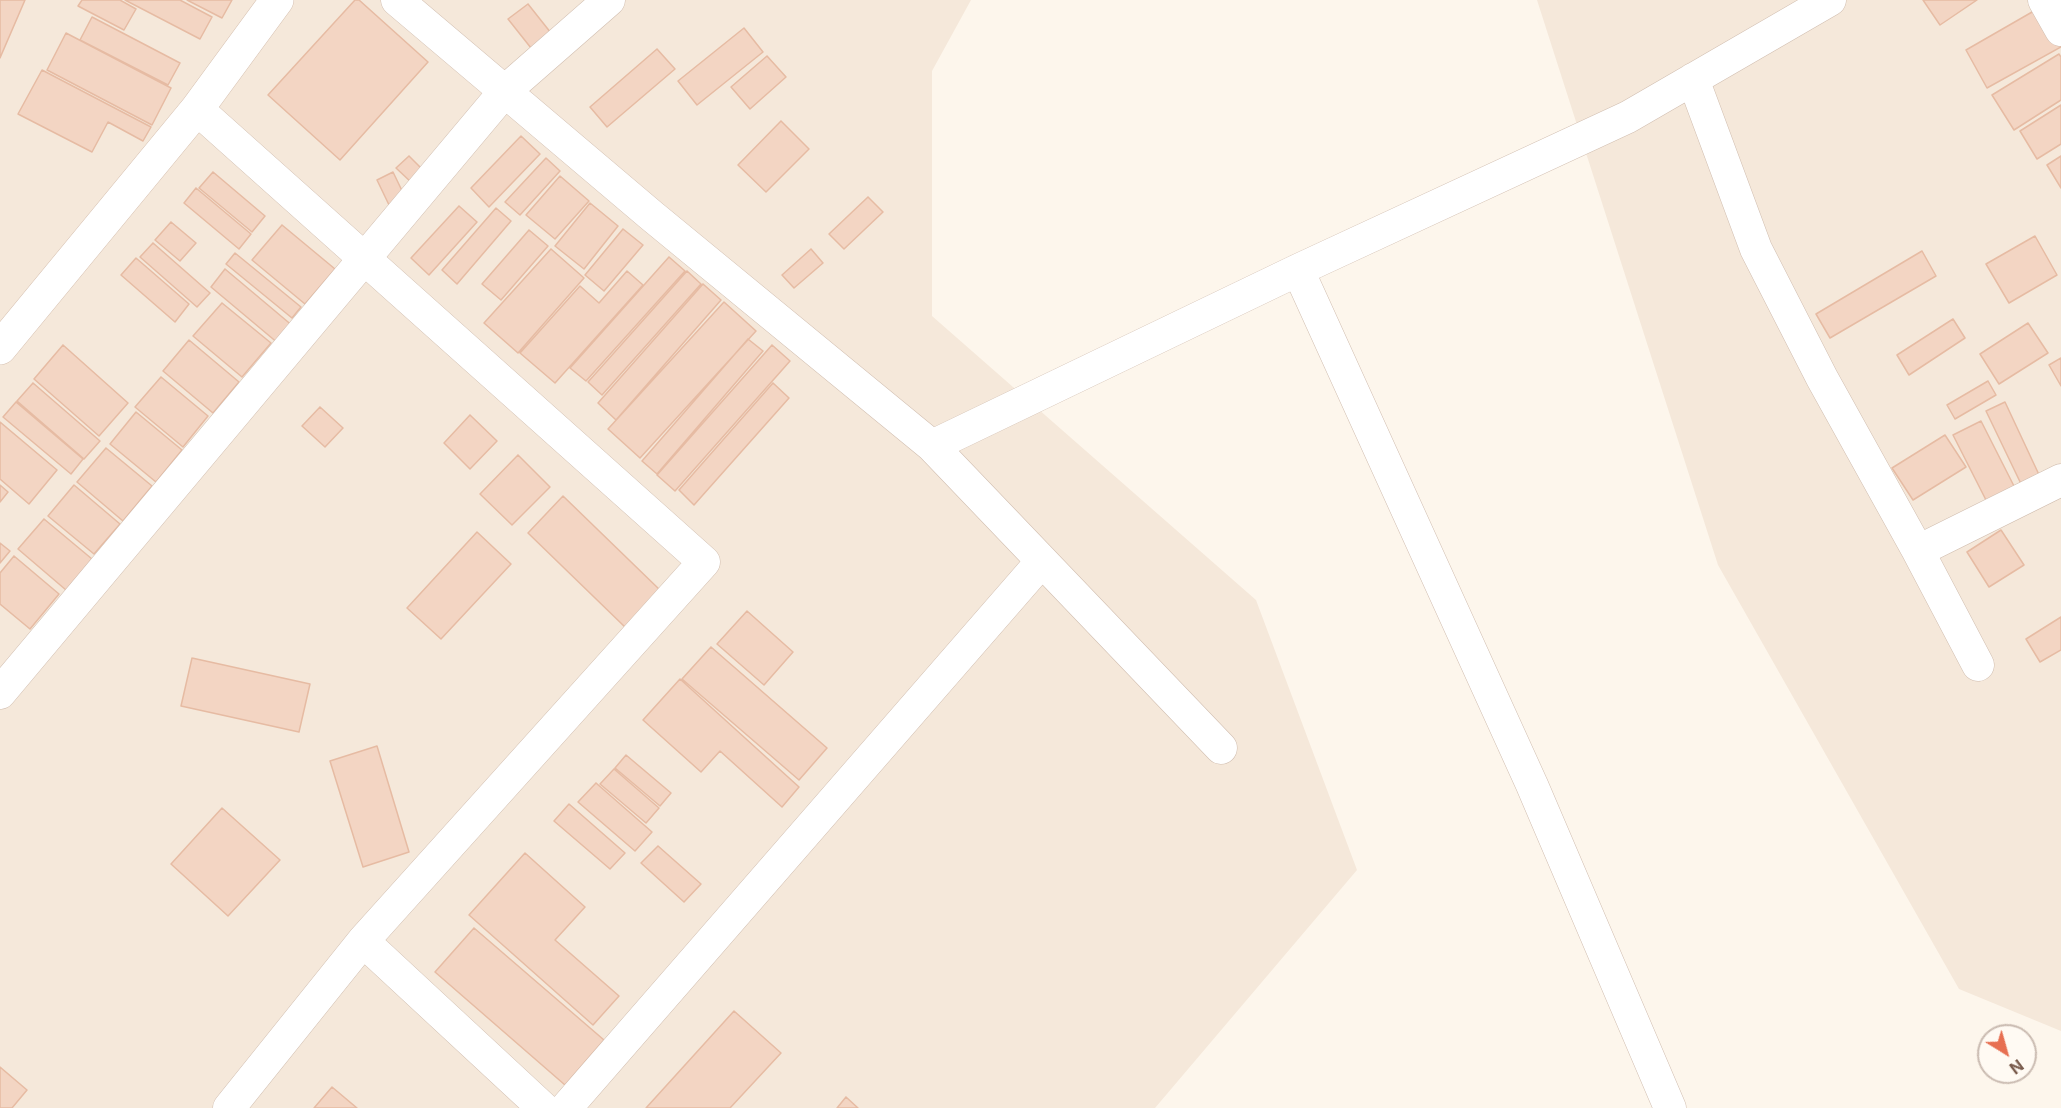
<!DOCTYPE html>
<html>
<head>
<meta charset="utf-8">
<style>
  body { margin:0 }
  #map { position:relative; width:2061px; height:1108px; overflow:hidden; background:#fdf6ec; font-family:Inter,sans-serif }
  canvas { display:block }
  .north { position:absolute; left:1977px; top:1024px; width:60px; height:60px; box-sizing:border-box; background:#fffaf3; border:2px solid #cabbb1; border-radius:50%; rotate:143deg; font-size:16px; font-weight:700; line-height:24px; text-align:center; color:#7a5c4d }
  .north::after { content:''; display:block; margin:auto; width:21px; height:27px; background:#e76f51; clip-path:polygon(50% 0,100% 100%,50% 72%,0 100%) }
</style>
</head>
<body>
<div id="map">
<canvas width="2061" height="1108"></canvas>
<div class="north">N</div>
</div>
<script>
const c = document.querySelector('canvas').getContext('2d');
c.lineJoin = 'round';
function fill(path, color) {
  c.fillStyle = color;
  c.fill(path, 'evenodd');
}
function toPath(rows) {
  const path = new Path2D();
  for (const r of rows) {
    path.moveTo(r[0], r[1]);
    for (let i = 2; i < r.length; i += 2) path.lineTo(r[i], r[i + 1]);
  }
  return path;
}
function strokePath(path, color, width, dash) {
  c.strokeStyle = color;
  c.lineWidth = width;
  c.lineCap = dash ? 'butt' : 'round';
  c.setLineDash(dash || []);
  c.stroke(path);
}
fill(toPath([
  [0,0,971,0,932,71,932,316,1256,600,1357,870,1155,1108,0,1108],
  [1537,0,2061,0,2061,1031,1959,989,1718,565]
]), '#f5e8da');
const building = toPath([
  [0,0,25,0,0,58,0,0],
  [82,0,120,0,136,9,124,30,78,6,82,0],
  [125,0,180,0,212,17,200,39,125,0],
  [187,0,232,0,222,18,187,0],
  [355,0,359,0,428,62,340,160,268,95,355,0],
  [1923,0,1977,0,1940,25,1923,0],
  [528,4,551,33,531,48,508,19,528,4],
  [2046,4,2061,30,2061,47,1987,88,1966,50,2046,4],
  [92,17,180,63,168,85,80,40,92,17],
  [744,28,763,52,697,105,678,81,744,28],
  [66,33,171,88,152,125,47,70,66,33],
  [657,49,675,69,607,127,590,107,657,49],
  [2059,54,2061,57,2061,100,2014,130,1992,95,2059,54],
  [767,56,786,77,750,109,731,87,767,56],
  [42,70,151,127,143,141,108,122,92,152,18,114,42,70],
  [2061,105,2061,144,2037,159,2020,131,2061,105],
  [781,121,809,149,766,192,738,165,781,121],
  [521,136,540,154,489,207,471,188,521,136],
  [409,156,424,171,412,183,396,168,409,156],
  [2061,156,2061,188,2047,165,2061,156],
  [546,158,560,171,520,215,505,202,546,158],
  [213,172,265,216,252,232,199,188,213,172],
  [393,172,406,199,390,207,377,180,393,172],
  [560,176,589,201,555,239,526,215,560,176],
  [196,188,251,234,239,249,184,203,196,188],
  [868,197,883,212,844,249,829,234,868,197],
  [590,203,618,226,584,269,555,246,590,203],
  [459,206,477,222,429,275,411,258,459,206],
  [496,208,511,221,457,284,442,270,496,208],
  [171,222,196,243,180,261,155,240,171,222],
  [282,225,335,269,305,304,252,260,282,225],
  [623,229,643,245,604,291,585,275,623,229],
  [529,230,548,246,501,300,482,284,529,230],
  [2035,236,2057,275,2009,303,1986,264,2035,236],
  [153,243,210,293,197,307,140,257,153,243],
  [551,249,584,278,518,353,484,323,551,249],
  [811,249,823,263,794,288,782,275,811,249],
  [1922,251,1936,276,1830,338,1816,314,1922,251],
  [235,253,301,307,292,318,226,264,235,253],
  [669,257,685,271,586,381,570,368,669,257],
  [136,258,189,304,175,322,121,275,136,258],
  [225,269,294,327,279,344,211,287,225,269],
  [627,271,643,285,555,383,520,353,580,286,599,303,627,271],
  [687,271,701,284,602,395,588,382,687,271],
  [703,284,721,300,616,420,598,403,703,284],
  [724,302,756,331,640,458,608,429,724,302],
  [222,303,271,343,242,377,193,336,222,303],
  [1953,319,1965,338,1909,375,1897,355,1953,319],
  [2028,323,2048,353,1999,384,1980,354,2028,323],
  [748,339,763,351,657,474,642,461,748,339],
  [189,340,239,382,213,413,163,371,189,340],
  [63,345,128,403,99,436,34,379,63,345],
  [772,345,790,361,675,491,657,475,772,345],
  [2061,358,2061,386,2049,365,2061,358],
  [161,377,208,416,183,447,135,407,161,377],
  [1988,381,1996,395,1955,419,1947,405,1988,381],
  [33,383,100,441,84,459,17,401,33,383],
  [773,383,789,398,694,505,679,490,773,383],
  [16,402,83,459,71,474,3,417,16,402],
  [2005,402,2041,479,2023,488,1986,411,2005,402],
  [320,407,343,428,325,447,302,426,320,407],
  [136,412,182,450,156,482,110,444,136,412],
  [470,415,497,441,470,469,444,443,470,415],
  [1981,421,2017,492,1989,506,1953,435,1981,421],
  [0,422,57,470,29,504,0,479,0,422],
  [1945,435,1966,467,1913,500,1892,468,1945,435],
  [106,448,152,486,123,521,77,482,106,448],
  [518,455,550,487,512,525,480,494,518,455],
  [0,485,8,492,0,502,0,485],
  [74,485,120,524,94,554,48,516,74,485],
  [563,496,662,592,627,629,528,533,563,496],
  [44,519,92,559,66,590,18,549,44,519],
  [2001,530,2024,565,1989,587,1967,552,2001,530],
  [477,532,511,564,441,639,407,608,477,532],
  [0,543,10,551,0,563,0,543],
  [14,556,59,594,30,629,0,604,0,573,14,556],
  [747,611,793,652,764,685,717,644,747,611],
  [2061,617,2061,650,2040,662,2026,639,2061,617],
  [711,647,827,748,799,780,682,679,711,647],
  [192,658,310,684,299,732,181,706,192,658],
  [680,679,799,787,782,807,720,751,701,772,643,720,680,679],
  [377,746,409,852,363,867,330,761,377,746],
  [626,755,671,793,660,806,615,768,626,755],
  [614,769,659,808,646,823,600,784,614,769],
  [596,783,652,832,635,851,578,802,596,783],
  [569,804,625,853,610,869,554,821,569,804],
  [222,808,280,860,228,916,171,864,222,808],
  [658,846,701,884,684,902,641,863,658,846],
  [525,853,585,907,555,940,619,996,593,1025,469,915,525,853],
  [474,928,604,1040,565,1085,435,972,474,928],
  [734,1011,781,1053,730,1108,646,1108,734,1011],
  [0,1067,27,1090,12,1108,0,1108,0,1067],
  [332,1087,357,1108,314,1108,332,1087],
  [846,1097,858,1108,837,1108,846,1097]
]);
fill(building, '#f3d5c3');
strokePath(building, '#e6bba3', 1.5);
const street = toPath([
  [397,0,652,216,932,446,1298,270,1628,117,1830,0],
  [2044,0,2061,30],
  [1693,79,1756,249,1822,378,1918,551],
  [197,109,704,562,363,941,229,1108],
  [1298,270,1532,785,1670,1108],
  [932,446,1221,748],
  [1978,665,1918,551,2061,480],
  [0,693,505,91,609,0],
  [363,941,543,1108],
  [566,1108,1042,561]
]);
const secondary = toPath([
  [0,348,197,109,277,0]
]);
strokePath(street, '#d1beb0', 33);
strokePath(secondary, '#d6c0b0', 34);
strokePath(street, '#fff', 32);
strokePath(secondary, '#fff', 33);
</script>
</body>
</html>
